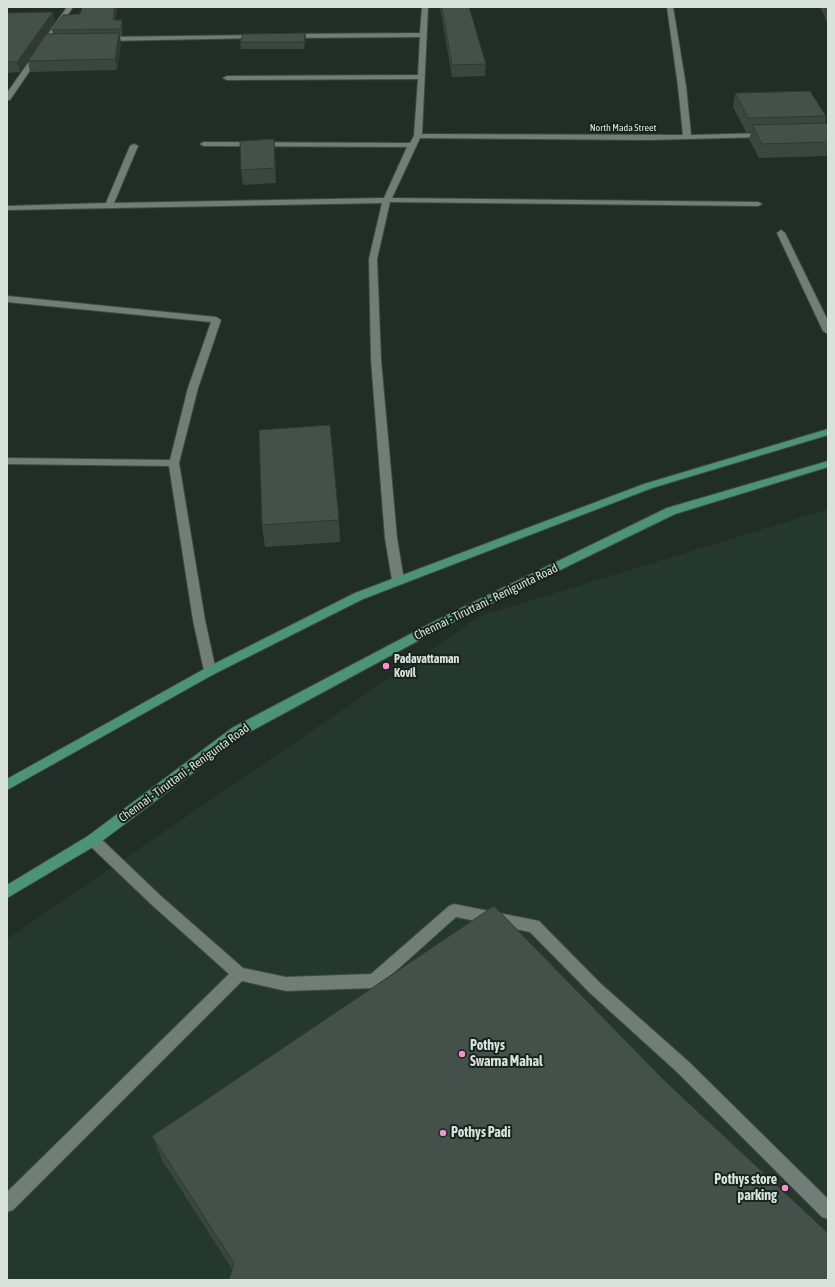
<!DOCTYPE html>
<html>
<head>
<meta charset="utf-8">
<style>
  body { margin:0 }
  #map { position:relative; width:835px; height:1287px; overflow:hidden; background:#212d27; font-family:"Asap Condensed",sans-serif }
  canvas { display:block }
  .frame { position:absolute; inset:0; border:8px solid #d9e1dd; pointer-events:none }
</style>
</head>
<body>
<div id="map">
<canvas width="835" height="1287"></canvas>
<div class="frame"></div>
</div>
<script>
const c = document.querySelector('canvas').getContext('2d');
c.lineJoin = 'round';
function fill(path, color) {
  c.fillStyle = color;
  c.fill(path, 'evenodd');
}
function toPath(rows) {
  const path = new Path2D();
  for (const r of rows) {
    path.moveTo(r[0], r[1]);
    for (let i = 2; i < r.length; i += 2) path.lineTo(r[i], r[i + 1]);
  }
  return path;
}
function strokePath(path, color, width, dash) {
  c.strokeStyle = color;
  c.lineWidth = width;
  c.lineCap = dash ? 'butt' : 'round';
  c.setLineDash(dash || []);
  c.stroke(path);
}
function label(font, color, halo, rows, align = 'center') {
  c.font = font + ' "Asap Condensed",sans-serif';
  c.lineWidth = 4;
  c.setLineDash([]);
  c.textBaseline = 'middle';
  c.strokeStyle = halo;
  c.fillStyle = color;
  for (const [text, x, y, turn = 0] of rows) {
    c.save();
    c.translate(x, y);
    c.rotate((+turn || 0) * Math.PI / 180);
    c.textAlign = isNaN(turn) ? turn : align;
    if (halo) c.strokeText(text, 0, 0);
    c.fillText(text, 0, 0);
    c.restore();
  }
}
fill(toPath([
  [828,509,828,1280,7,1280,7,939,480,616]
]), '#24382e');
const lane = toPath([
  [93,834,98,836,162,897,243,968,286,977,371,974,449,906,454,904,539,921,600,983,689,1062,828,1199,828,1219,822,1217,677,1072,590,993,530,932,456,917,379,986,374,988,286,991,242,981,13,1210,7,1212,7,1192,229,974,152,905,88,844,86,840,88,836,93,834]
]);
const street = toPath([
  [67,7,73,7,10,100,7,100,7,93,67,7],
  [422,7,428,7,422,134,683,135,678,86,667,7,673,7,686,86,691,135,766,133,770,135,766,137,649,140,420,138,392,198,758,202,762,204,758,206,390,202,377,259,381,360,397,538,404,580,402,583,398,584,394,583,392,580,385,538,371,360,369,259,382,203,7,210,7,206,106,203,130,146,134,144,138,146,114,203,384,198,407,147,204,146,200,144,204,142,410,143,414,136,418,79,227,80,223,78,227,76,418,75,420,37,289,38,286,36,289,34,420,33,422,7],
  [259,35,262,37,261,38,105,41,102,39,105,37,259,35],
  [781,230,785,233,828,321,828,334,823,331,777,233,781,230],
  [7,296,216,317,221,320,198,388,179,463,205,620,216,671,214,674,210,676,206,674,204,671,193,620,169,466,7,464,7,458,170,460,188,388,211,322,7,302,7,296]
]);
const primary = toPath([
  [828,429,828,435,652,488,363,599,214,674,7,790,7,779,206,668,355,593,644,484,828,429],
  [828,461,828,467,675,514,447,625,242,736,98,844,7,898,7,885,88,836,232,728,439,619,667,508,828,461]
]);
strokePath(lane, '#404a45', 2);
strokePath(street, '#404a45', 2);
strokePath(primary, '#404a45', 2);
fill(lane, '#707e77');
fill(street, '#707e77');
fill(primary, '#4d9477');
fill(toPath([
  [118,7,115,20,123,27,122,36,120,36,121,43,117,70,30,72,28,61,44,37,20,72,7,73,7,13,53,12,55,22,47,34,53,34,52,30,80,14],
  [440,7,469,7,486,64,485,76,452,77],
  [820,7,828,7,828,24],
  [305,33,306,40,304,49,241,49,240,42],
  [735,93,826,116,825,123,828,123,828,156,759,158,749,139,751,132,746,132,733,107],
  [275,154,276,183,243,185,241,170],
  [339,520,340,542,265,547,262,525],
  [665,1081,232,1269,162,1160,152,1136]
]), '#3a4640');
fill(toPath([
  [115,7,118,7,114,27,113,20],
  [53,12,55,22,20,72,17,62],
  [122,20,123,27,122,36,121,29],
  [119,33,121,43,117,70,115,59],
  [305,33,306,40,304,49,304,42],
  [274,139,275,154,276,183,275,168]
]), '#303934');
const building = toPath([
  [82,7,115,7,113,20,122,20,121,29,52,30,63,15,80,14,82,7],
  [442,7,469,7,486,64,452,65,442,7],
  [53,12,17,62,7,62,7,13,53,12],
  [119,33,115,59,28,61,46,34,119,33],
  [305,33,304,42,240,42,243,34,305,33],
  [810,91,826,116,748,118,735,93,810,91],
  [828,123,828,142,762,144,752,125,828,123],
  [274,139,275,168,241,170,240,141,274,139],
  [330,425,339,520,262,525,259,430,330,425],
  [494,906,665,1081,828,1233,828,1280,229,1280,234,1263,152,1136,494,906]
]);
fill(building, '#44514a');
strokePath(building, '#303934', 1);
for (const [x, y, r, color] of [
  [386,666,4,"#f690d0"],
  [462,1054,4,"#f690d0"],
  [443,1133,4,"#f690d0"],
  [785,1188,4,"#f690d0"]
]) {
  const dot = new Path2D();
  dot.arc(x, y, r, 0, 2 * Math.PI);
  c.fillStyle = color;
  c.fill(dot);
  strokePath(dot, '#17231d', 1.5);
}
label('10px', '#d9e1dd', '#17231d', [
  ["North Mada Street",623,128]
]);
label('12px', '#d9e1dd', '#17231d', [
  ["Chennai - Tiruttani - Renigunta Road",486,602,-26],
  ["Chennai - Tiruttani - Renigunta Road",184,773,-36]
]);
label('bold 12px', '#d9e1dd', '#17231d', [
  ["Padavattaman",394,659],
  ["Kovil",394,673]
], 'left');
label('bold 14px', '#d9e1dd', '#17231d', [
  ["Pothys",470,1046],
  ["Swarna Mahal",470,1062],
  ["Pothys Padi",451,1133],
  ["Pothys store",777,1180,"right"],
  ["parking",777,1196,"right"]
], 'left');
</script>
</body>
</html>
